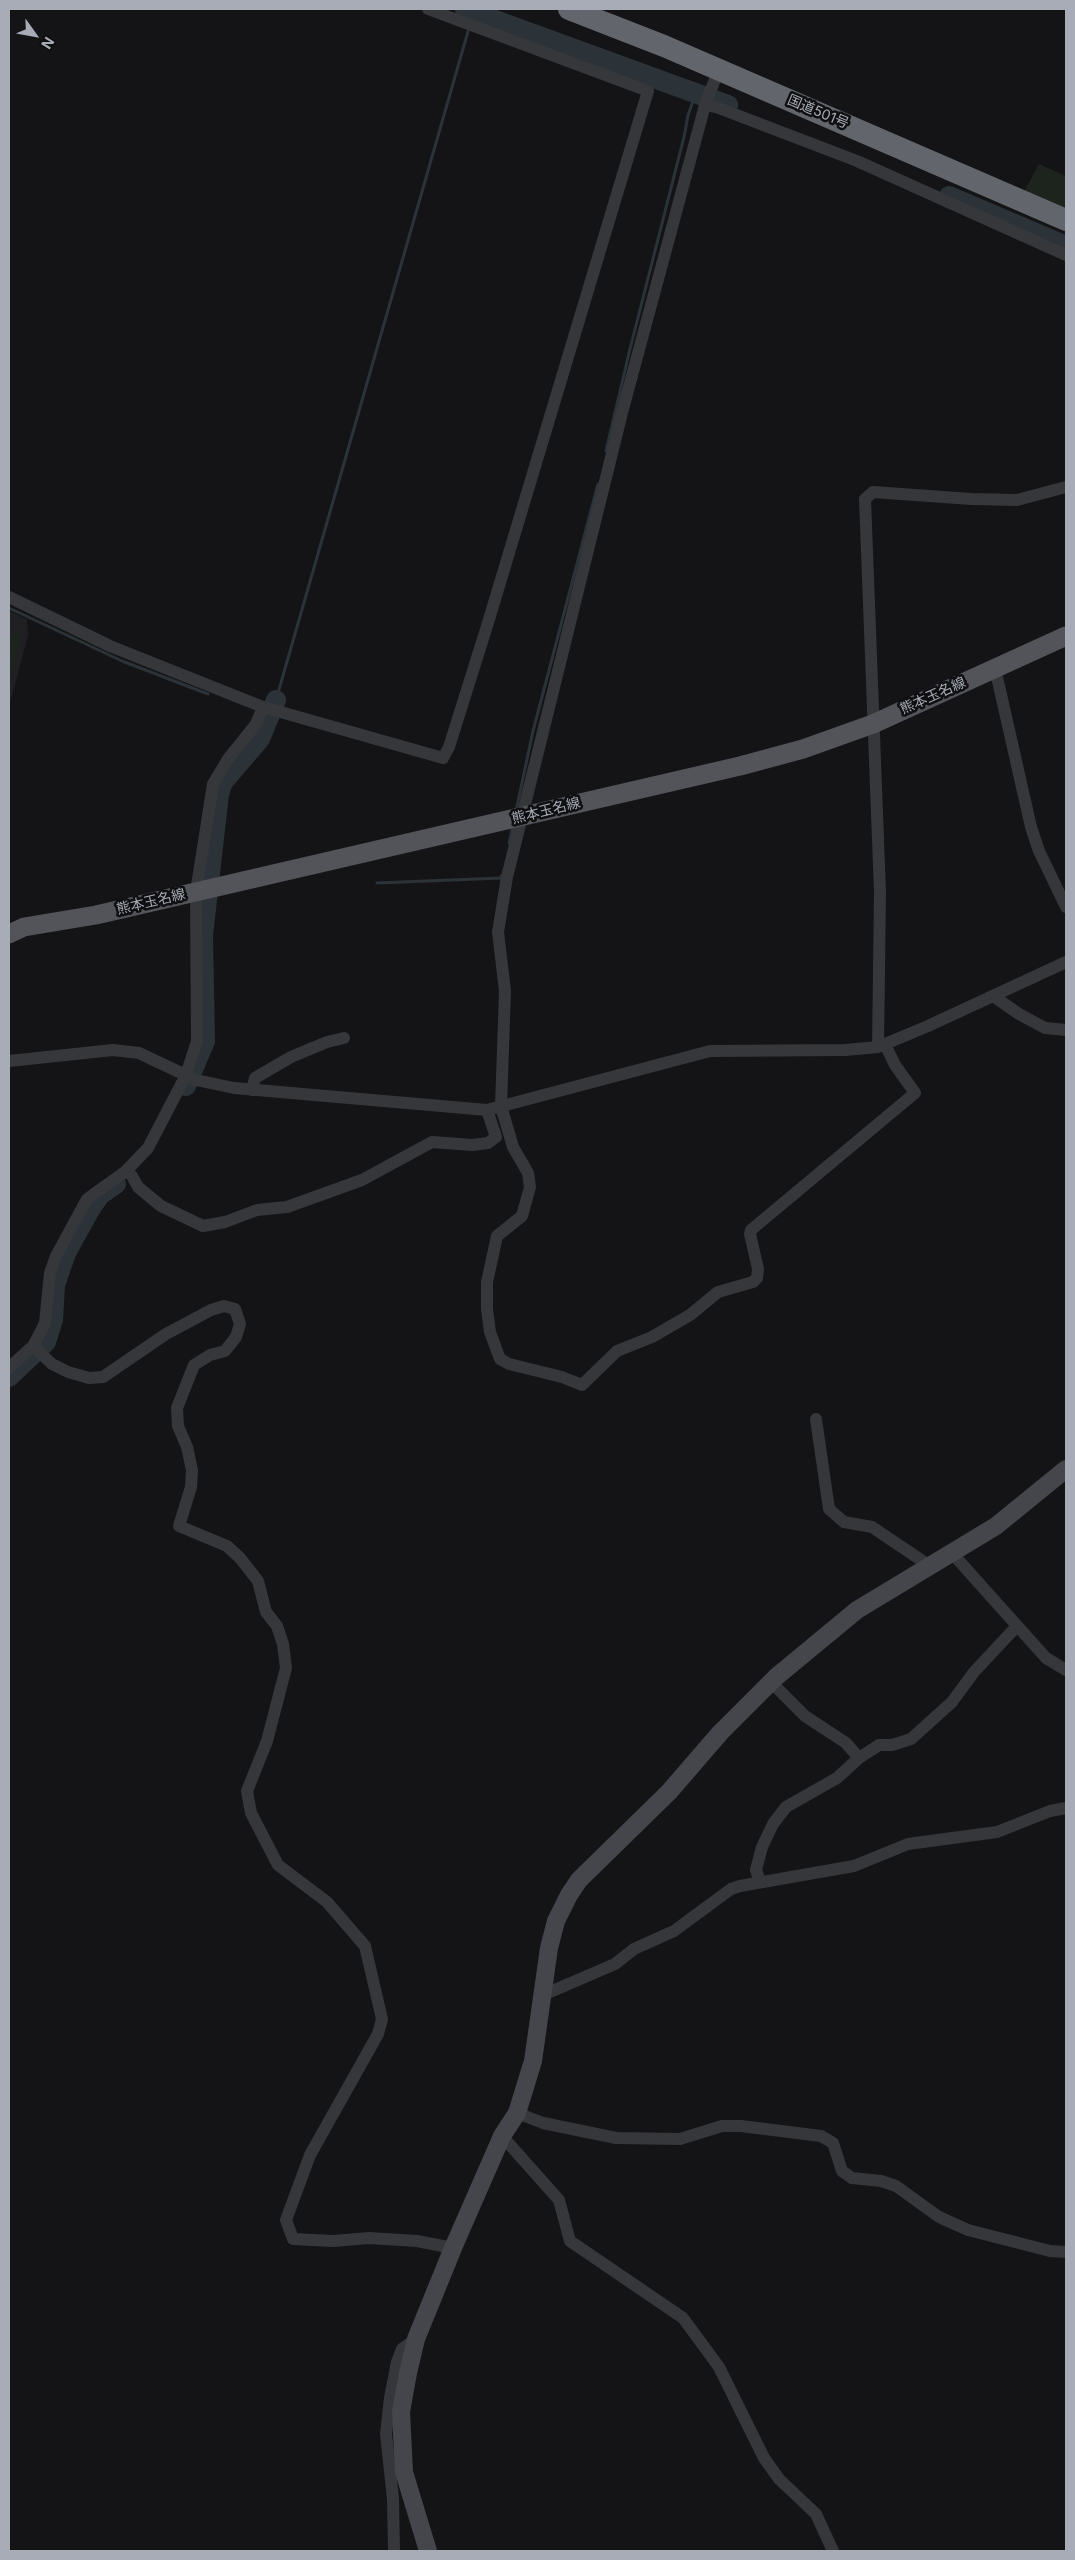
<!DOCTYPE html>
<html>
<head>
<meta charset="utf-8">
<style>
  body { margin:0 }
  #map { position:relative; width:1075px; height:2560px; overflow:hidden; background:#141416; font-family:Inter,sans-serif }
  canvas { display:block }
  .frame { position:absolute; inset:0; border:10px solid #a7acb6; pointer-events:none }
  .north { position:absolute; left:10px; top:10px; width:50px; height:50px; -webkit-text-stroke:4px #0f0f11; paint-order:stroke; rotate:122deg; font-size:14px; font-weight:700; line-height:20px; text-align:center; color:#a7acb6 }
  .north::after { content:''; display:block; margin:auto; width:18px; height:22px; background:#a7acb6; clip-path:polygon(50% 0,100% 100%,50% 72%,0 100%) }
</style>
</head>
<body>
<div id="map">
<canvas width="1075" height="2560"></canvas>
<div class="frame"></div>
<div class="north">N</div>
</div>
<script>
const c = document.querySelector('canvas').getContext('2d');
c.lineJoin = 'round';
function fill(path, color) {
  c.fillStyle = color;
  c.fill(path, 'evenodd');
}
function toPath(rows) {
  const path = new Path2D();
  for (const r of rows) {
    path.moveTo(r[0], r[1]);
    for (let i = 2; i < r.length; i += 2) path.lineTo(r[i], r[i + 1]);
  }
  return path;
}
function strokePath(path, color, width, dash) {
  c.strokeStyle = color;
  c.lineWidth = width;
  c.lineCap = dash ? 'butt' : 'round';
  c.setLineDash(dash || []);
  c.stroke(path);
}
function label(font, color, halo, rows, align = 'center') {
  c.font = font + ' Inter,"Noto Sans JP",sans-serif';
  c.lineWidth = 5;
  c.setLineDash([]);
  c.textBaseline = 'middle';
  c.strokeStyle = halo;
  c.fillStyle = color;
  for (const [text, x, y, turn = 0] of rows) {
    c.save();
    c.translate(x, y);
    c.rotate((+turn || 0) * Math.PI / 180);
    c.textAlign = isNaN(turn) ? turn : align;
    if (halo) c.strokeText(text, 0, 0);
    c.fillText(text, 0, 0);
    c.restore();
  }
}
fill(toPath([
  [9,611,27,619,28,635,9,707]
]), '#202023');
fill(toPath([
  [1039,164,1066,176,1066,211,1024,192],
  [9,633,19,636,19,644,9,680]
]), '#1d241d');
strokePath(toPath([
  [471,22,474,12],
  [606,451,629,353,684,137,688,115,696,93],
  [9,608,122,661,208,694],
  [276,700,469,28],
  [516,811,533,731,598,484],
  [509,843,513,825],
  [377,883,501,878,501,876]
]), '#2b3339', 3);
strokePath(toPath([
  [465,9,728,105],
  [949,196,1066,246],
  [186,1086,205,1041,203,935,219,794,223,782,260,739,276,700],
  [9,1377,46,1342,53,1320,55,1285,66,1253,91,1208,100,1195,116,1184]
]), '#2b3339', 20);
strokePath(toPath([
  [719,69,705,105,623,409,507,877,498,932,505,991,501,1106,513,1147,528,1173,530,1187,522,1216,497,1236,487,1282,487,1309,490,1332,500,1359,509,1364,562,1377,582,1385,617,1351,652,1337,690,1315,718,1292,753,1282,757,1278,758,1269,750,1234,751,1230,915,1093,895,1065,885,1044],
  [705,105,716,107,857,161,1066,255],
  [9,597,110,646,263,707,443,758,449,747,487,626,648,91,428,9],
  [995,668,1031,827,1039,851,1066,907],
  [993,996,1019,1014,1045,1028,1066,1030],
  [878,1047,880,892,865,499,873,492,971,499,1017,500,1066,487],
  [9,1061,113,1050,139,1053,196,1080,234,1088,487,1110,710,1051,845,1050,878,1047,928,1026,1066,962],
  [252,1090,255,1078,291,1057,327,1042,344,1038],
  [126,1171,132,1176,138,1187,161,1206,203,1226,225,1222,257,1210,287,1207,362,1180,432,1142,472,1145,488,1143,496,1137,487,1110],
  [33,1346,52,1364,68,1372,89,1378,103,1377,166,1334,211,1310,224,1306,235,1309,240,1324,236,1337,225,1351,210,1355,194,1365,177,1408,178,1426,187,1447,192,1470,191,1487,179,1526,227,1546,240,1558,258,1581,266,1612,277,1626,283,1644,286,1668,267,1741,247,1791,251,1813,278,1865,327,1902,365,1946,382,2019,378,2034,310,2155,286,2220,293,2239,333,2241,369,2238,417,2241,453,2248],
  [9,1368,33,1346,41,1331,45,1323,50,1273,56,1256,87,1199,126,1171,148,1148,186,1075,197,1041,196,892,213,784,228,759,256,724,263,707],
  [816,1419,829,1509,844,1522,872,1527,930,1566],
  [952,1553,1046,1658,1066,1670],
  [771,1682,805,1716,846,1743,859,1758,879,1745,892,1745,911,1739,952,1702,974,1672,1017,1626],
  [760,1882,756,1870,762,1847,773,1824,786,1807,837,1778,859,1758],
  [543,1995,615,1964,634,1949,674,1931,731,1889,740,1886,854,1866,908,1844,997,1832,1050,1811,1066,1808],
  [517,2113,543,2123,616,2138,680,2139,722,2126,741,2126,821,2136,833,2143,842,2171,852,2178,881,2181,896,2186,939,2217,968,2230,1050,2251,1066,2252],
  [502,2136,559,2200,570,2241,683,2318,719,2367,764,2458,779,2479,816,2514,833,2551],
  [394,2551,393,2499,386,2434,390,2398,397,2362,402,2349,416,2339]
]), '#36373b', 12);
strokePath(toPath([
  [428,2551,404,2472,401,2412,408,2373,416,2339,453,2248,502,2136,517,2113,533,2061,549,1948,556,1921,569,1895,579,1880,669,1792,720,1733,776,1677,857,1610,996,1526,1066,1469]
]), '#44464b', 18);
strokePath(toPath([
  [9,934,24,927,96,915,740,766,803,749,873,724,1066,636]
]), '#52545a', 19);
strokePath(toPath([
  [569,9,664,46,1066,220]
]), '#62656c', 22);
label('14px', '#a7acb6', '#0f0f11', [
  ["国道501号",818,112,23],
  ["熊本玉名線",933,696,-24],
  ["熊本玉名線",546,811,-14],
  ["熊本玉名線",151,902,-13]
]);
</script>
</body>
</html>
